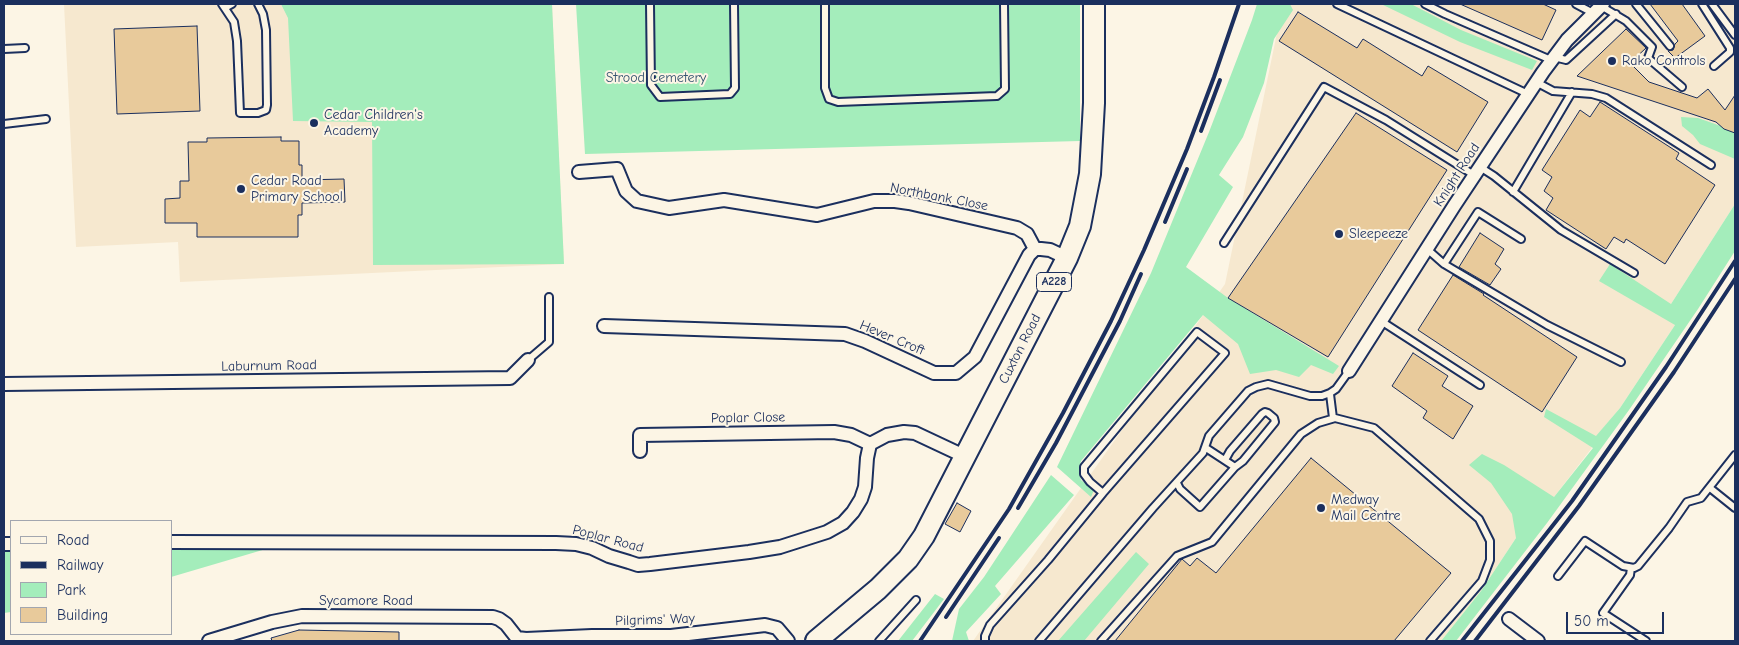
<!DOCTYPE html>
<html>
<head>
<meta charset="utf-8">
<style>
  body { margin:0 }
  #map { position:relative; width:1739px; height:645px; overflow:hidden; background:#fcf5e5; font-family:"Comic Neue",sans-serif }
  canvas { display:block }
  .frame { position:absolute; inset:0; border:5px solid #1b2f5e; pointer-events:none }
  .legend { position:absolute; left:10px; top:520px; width:162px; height:115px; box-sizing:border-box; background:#fcf5e5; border:1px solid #a2a6af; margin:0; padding:6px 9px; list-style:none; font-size:15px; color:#1b2f5e }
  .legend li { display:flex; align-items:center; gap:10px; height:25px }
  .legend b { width:25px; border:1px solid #a2a6af }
  .scale { position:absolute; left:1566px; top:612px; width:98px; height:22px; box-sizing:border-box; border:2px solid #1b2f5e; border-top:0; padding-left:6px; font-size:15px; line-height:18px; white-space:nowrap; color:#1b2f5e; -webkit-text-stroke:4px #fcf5e5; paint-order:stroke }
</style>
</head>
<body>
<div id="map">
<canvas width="1739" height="645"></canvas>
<div class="frame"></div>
<ul class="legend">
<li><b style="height:6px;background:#fcf5e5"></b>Road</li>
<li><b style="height:6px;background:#1b2f5e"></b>Railway</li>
<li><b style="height:14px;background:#a4edbb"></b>Park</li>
<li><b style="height:14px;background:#e8ca9b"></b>Building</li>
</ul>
<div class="scale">50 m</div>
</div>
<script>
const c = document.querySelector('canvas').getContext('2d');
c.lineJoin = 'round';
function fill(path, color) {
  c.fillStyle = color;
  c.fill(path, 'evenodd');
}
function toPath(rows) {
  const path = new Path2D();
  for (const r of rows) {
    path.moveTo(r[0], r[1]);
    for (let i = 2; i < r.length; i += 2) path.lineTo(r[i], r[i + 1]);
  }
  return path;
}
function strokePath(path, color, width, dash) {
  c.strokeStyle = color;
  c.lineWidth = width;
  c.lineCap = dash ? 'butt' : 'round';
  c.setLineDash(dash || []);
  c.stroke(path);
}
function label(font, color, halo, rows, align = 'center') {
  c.font = font + ' "Comic Neue",sans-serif';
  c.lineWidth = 4;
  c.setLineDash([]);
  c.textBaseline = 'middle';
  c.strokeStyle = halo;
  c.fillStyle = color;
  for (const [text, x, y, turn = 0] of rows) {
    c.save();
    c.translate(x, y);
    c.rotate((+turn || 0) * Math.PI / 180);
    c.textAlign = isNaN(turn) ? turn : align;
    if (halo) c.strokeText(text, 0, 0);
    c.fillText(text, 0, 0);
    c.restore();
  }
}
fill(toPath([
  [64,4,552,4,564,264,180,282,178,242,76,247],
  [1283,4,1735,4,1735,204,1671,304,1675,325,1620,408,1596,437,1591,449,1554,497,1516,538,1481,591,1441,641,973,641,1225,284]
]), '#f6e8cf');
fill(toPath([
  [281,4,552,4,564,264,373,265,372,122,293,121,288,18],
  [576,4,1080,4,1080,141,585,154],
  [1257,4,1290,4,1293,10,1274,39,1264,83,1243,137,1219,175,1233,187,1186,267,1228,298,1339,366,1333,374,1311,365,1299,377,1276,370,1250,374,1238,344,1203,315,1081,461,1079,470,1081,480,1094,490,1091,497,1057,467,1151,273,1209,132,1252,20],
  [1381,4,1411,4,1461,30,1537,61,1532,70,1460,42],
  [1681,117,1698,118,1735,131,1735,159,1700,144,1693,135,1682,126],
  [1735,204,1735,251,1698,309,1629,410,1547,523,1456,641,1441,641,1481,591,1516,538,1512,514,1491,483,1469,465,1482,454,1504,465,1554,497,1593,448,1544,417,1546,409,1596,436,1620,408,1675,325,1599,281,1610,264,1671,304],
  [1051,475,1074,495,995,586,1001,594,966,632,969,641,952,641,959,609,984,577],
  [171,547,266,549,171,577],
  [11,551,11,612,4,613,4,552],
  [1136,552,1149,564,1084,641,1058,641],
  [935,594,944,599,912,641,898,641]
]), '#a4edbb');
const building = toPath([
  [1460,4,1543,4,1556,10,1542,40,1460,4],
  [1650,4,1682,4,1705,36,1675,58,1668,51,1673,50,1675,44,1678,41,1650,4],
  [1298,12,1357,48,1363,39,1422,76,1428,66,1488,102,1457,152,1279,41,1298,12],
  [197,26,200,111,117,114,114,29,197,26],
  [1626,29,1646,48,1630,63,1649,82,1697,98,1708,89,1725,110,1735,95,1735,133,1724,129,1716,122,1577,76,1626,29],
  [1600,102,1679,153,1676,159,1715,185,1665,264,1626,239,1624,243,1614,237,1606,249,1546,210,1553,198,1544,191,1552,177,1542,170,1580,110,1590,117,1600,102],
  [1356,113,1447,170,1328,357,1228,298,1356,113],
  [281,137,281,141,299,141,299,165,302,165,302,180,344,179,345,202,302,203,302,215,298,215,298,237,197,237,197,223,165,223,165,199,180,198,180,181,189,181,188,142,207,142,207,138,281,137],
  [1480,233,1504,249,1495,264,1501,269,1490,285,1459,267,1480,233],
  [1453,275,1484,294,1483,295,1577,357,1542,412,1418,330,1453,275],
  [1413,353,1448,376,1442,386,1473,406,1453,439,1423,418,1427,411,1392,386,1413,353],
  [1311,458,1451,573,1394,641,1115,641,1182,559,1190,566,1197,558,1216,573,1311,458],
  [957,503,971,511,960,532,945,524,957,503],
  [299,630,399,632,399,641,272,641,271,638,299,630]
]);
fill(building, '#e8ca9b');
strokePath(building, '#1b2f5e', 1);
const lane = toPath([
  [222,4,234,22,237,41,240,113,258,113,266,110,267,105,266,30,263,14,258,4],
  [650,4,651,85,660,97,730,94,735,88,734,4],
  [825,4,825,88,829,99,838,102,997,96,1005,89,1004,4],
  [1337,4,1528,94],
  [1425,4,1445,14,1551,60],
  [1576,4,1593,13],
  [1636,4,1670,46],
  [1702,4,1730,48,1730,52,1714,66],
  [1712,4,1735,35],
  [1601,6,1626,21,1652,47,1648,58,1682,87],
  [225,8,232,4],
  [4,49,25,48],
  [1554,57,1566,60,1616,14],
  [1536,82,1553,91,1592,94,1606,98,1711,165],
  [4,124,46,119],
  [1480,167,1494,176,1561,230,1634,273],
  [1513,192,1572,92],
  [1224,243,1324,87,1386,120,1474,175],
  [1427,249,1444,264,1547,325,1621,362],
  [1444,264,1478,212,1521,239],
  [1381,321,1480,385],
  [528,360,549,342,549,297],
  [1330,394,1333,418],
  [1225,460,1230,451,1262,414,1265,412,1268,413,1274,418,1275,422,1243,461,1235,467],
  [1177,483,1180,489,1200,507,1235,467,1206,448],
  [1710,488,1735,508],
  [1631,568,1630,575,1603,613,1646,641],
  [1558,576,1585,541,1623,566,1634,568,1638,566,1669,528,1687,502,1701,498,1735,455],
  [879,641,916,600],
  [985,641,985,636,990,625,1048,560,1103,493,1225,353,1197,332,1084,467,1084,474,1090,482,1103,493],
  [1039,641,1153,508,1203,453,1209,436,1248,391,1256,387,1268,384,1310,396,1322,396,1330,393,1336,389,1349,371],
  [1101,641,1177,556,1212,542,1301,434,1318,423,1335,418,1374,428,1479,519,1490,541,1490,560,1482,581,1430,641]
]);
const street = toPath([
  [579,172,617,169,626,191,637,201,669,208,724,200,817,215,874,201,895,201,909,203,1017,228,1027,234,1035,249],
  [604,326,845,334,865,341,934,373,956,373,975,357,1029,255,1035,249,1041,249,1050,250,1067,258],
  [1349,371,1454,206,1543,72,1567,40,1603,4],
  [4,384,510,378,528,360],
  [640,451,640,435,834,432,851,435,870,444],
  [171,542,556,543,576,544,592,548,609,556,629,562,638,565,650,564,749,552,780,547,827,532,843,523,853,512,861,499,865,487,867,458,870,444,887,435,904,432,915,433,964,456],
  [4,544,11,544],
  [1509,619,1538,641],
  [209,641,272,622,302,616,493,617,499,619,506,624,517,638,526,639,592,636,671,636,765,625,777,628,788,641]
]);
const primary = toPath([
  [816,641,878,589,908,559,924,536,1067,258,1080,226,1090,174,1094,103,1094,4]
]);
strokePath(lane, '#1b2f5e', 10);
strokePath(street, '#1b2f5e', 16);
strokePath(primary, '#1b2f5e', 24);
strokePath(lane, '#fcf5e5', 6);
strokePath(street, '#fcf5e5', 12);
strokePath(primary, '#fcf5e5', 20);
strokePath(toPath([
  [1201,131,1220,80],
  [1165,222,1187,169],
  [1018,508,1056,443,1120,321,1141,274],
  [946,617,999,538],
  [920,641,1009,509,1063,413,1111,321,1144,250,1187,149,1214,77,1239,4],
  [1462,641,1572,501,1666,367,1735,261],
  [1475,641,1579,506,1674,372,1735,279]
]), '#1b2f5e', 4);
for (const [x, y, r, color] of [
  [1612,61,5,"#1b2f5e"],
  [314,123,5,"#1b2f5e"],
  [241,189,5,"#1b2f5e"],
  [1339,234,5,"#1b2f5e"],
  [1321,508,5,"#1b2f5e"]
]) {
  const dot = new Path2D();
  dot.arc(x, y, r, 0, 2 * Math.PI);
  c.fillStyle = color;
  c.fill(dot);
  strokePath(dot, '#fcf5e5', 2);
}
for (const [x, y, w] of [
  [1054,282,35]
]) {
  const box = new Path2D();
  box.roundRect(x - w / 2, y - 9.5, w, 19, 4);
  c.fillStyle = '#fcf5e5';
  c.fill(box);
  strokePath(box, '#1b2f5e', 1);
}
label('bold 12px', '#1b2f5e', null, [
  ["A228",1054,282]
]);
label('14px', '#1b2f5e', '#fcf5e5', [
  ["Rako Controls",1622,61],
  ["Cedar Children's",324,115],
  ["Academy",324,131],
  ["Cedar Road",251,181],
  ["Primary School",251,197],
  ["Sleepeeze",1349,234],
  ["Medway",1331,500],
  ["Mail Centre",1331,516]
], 'left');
label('14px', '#365571', '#fcf5e5', [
  ["Strood Cemetery",656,78]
]);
label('14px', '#1b2f5e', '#fcf5e5', [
  ["Knight Road",1457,175,-57],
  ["Northbank Close",939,197,11],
  ["Hever Croft",892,338,23],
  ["Cuxton Road",1020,349,-63],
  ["Laburnum Road",269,366,-1],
  ["Poplar Close",748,418,-1],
  ["Poplar Road",608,539,15],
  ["Sycamore Road",366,601],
  ["Pilgrims' Way",655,620,-2]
]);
</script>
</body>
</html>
